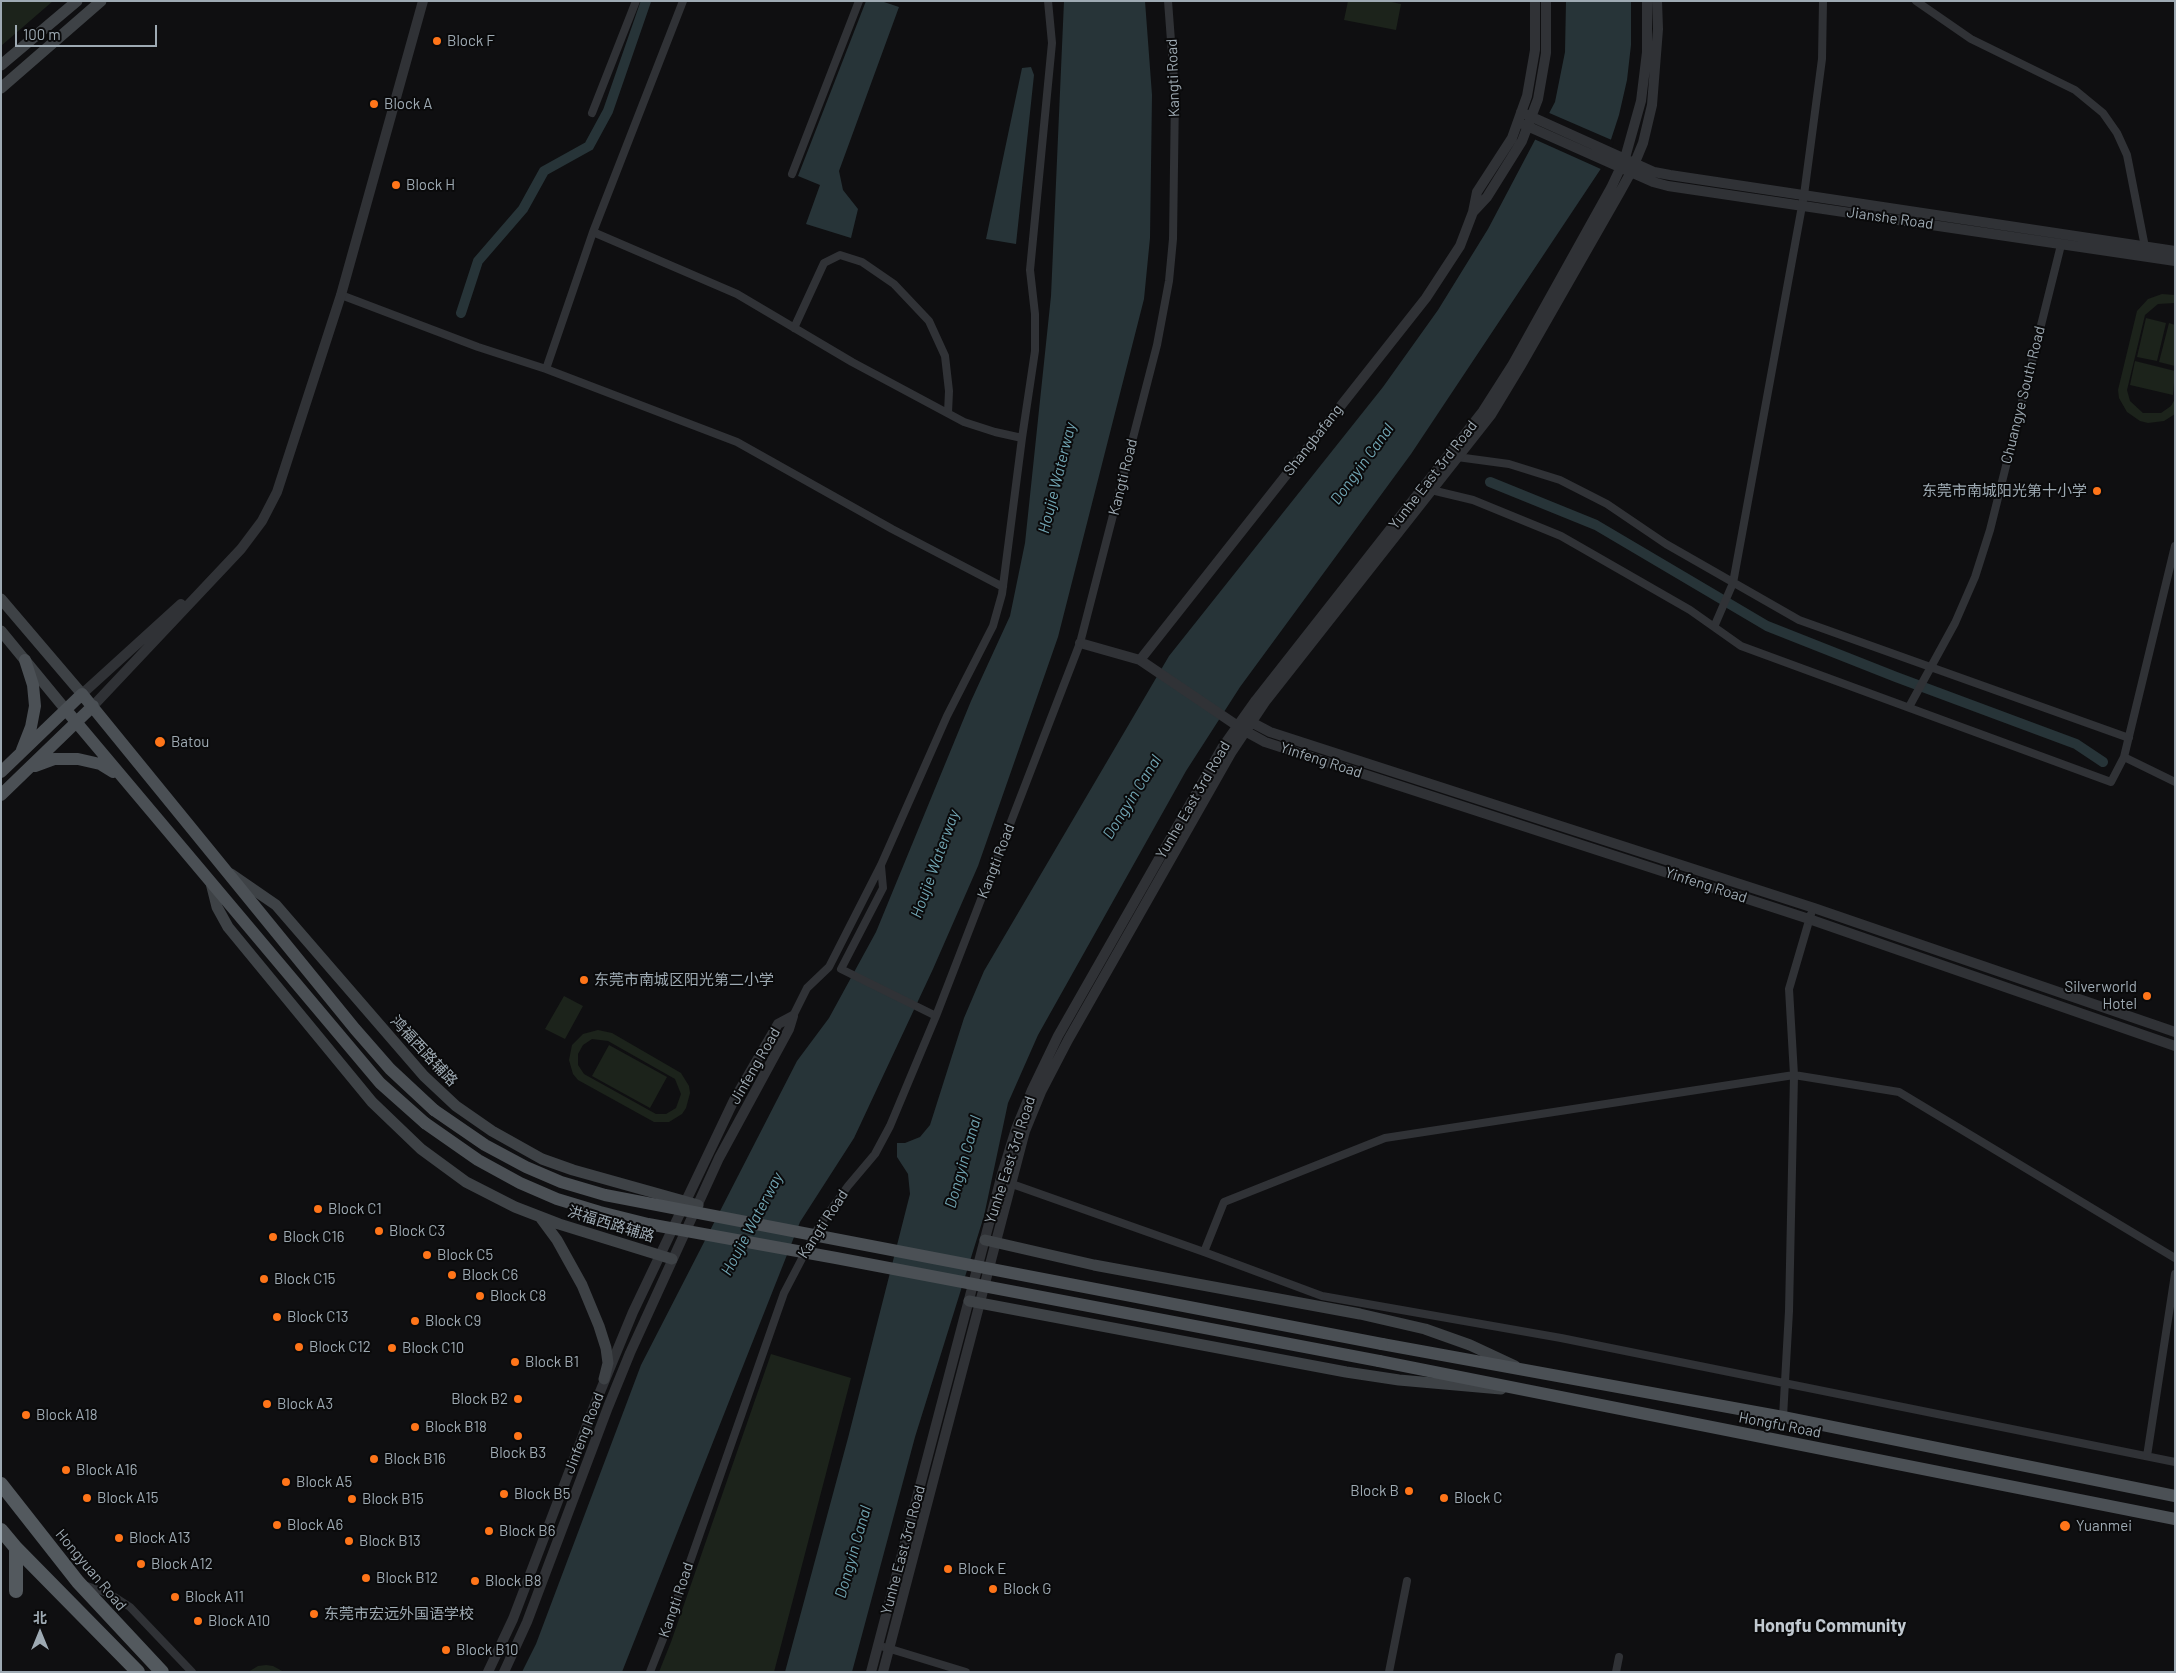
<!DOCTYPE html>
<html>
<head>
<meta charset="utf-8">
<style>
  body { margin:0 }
  #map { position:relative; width:2176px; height:1673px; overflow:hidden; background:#0f0f11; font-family:Barlow,"Noto Sans SC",sans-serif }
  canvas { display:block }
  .frame { position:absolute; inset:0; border:2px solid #9eaab3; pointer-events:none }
  .north { position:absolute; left:15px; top:1608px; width:50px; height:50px; -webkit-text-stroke:4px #0a0a0b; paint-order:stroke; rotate:0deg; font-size:14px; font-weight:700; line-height:20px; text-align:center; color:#9eaab3 }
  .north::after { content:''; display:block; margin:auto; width:18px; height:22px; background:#9eaab3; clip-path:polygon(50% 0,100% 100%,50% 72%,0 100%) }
  .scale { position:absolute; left:15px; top:25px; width:142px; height:22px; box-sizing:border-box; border:2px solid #9eaab3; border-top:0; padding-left:6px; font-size:15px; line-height:18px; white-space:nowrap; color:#9eaab3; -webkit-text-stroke:4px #0a0a0b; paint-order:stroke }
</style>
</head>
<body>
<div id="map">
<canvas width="2176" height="1673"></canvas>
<div class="frame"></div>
<div class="north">北</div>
<div class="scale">100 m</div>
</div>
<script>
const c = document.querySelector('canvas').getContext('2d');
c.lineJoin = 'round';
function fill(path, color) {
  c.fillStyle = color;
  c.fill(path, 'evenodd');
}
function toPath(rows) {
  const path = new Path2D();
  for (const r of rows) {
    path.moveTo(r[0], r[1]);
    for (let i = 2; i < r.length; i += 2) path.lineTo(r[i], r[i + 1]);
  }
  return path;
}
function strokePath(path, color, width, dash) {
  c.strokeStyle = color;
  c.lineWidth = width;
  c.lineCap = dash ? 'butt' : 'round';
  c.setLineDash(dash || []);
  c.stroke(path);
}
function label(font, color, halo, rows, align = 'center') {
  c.font = font + ' Barlow,"Noto Sans SC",sans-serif';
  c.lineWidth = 4;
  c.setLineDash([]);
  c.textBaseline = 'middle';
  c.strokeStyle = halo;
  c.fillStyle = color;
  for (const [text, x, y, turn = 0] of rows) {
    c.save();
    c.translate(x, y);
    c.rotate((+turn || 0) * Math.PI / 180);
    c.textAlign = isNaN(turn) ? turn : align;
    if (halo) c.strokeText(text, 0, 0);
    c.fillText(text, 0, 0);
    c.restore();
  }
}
fill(toPath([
  [1,1,53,1,1,46],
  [1348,1,1387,1,1401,4,1396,30,1344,20],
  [2162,294,2175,295,2175,303,2158,304,2145,315,2127,390,2130,401,2143,413,2161,413,2171,406,2175,399,2175,414,2164,421,2148,423,2140,421,2127,412,2119,398,2118,390,2137,311,2148,299],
  [2146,318,2166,323,2157,361,2137,357],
  [2169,323,2175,325,2175,366,2159,362],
  [2135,361,2175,371,2173,395,2130,385],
  [564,996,583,1006,565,1039,545,1029],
  [598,1030,612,1033,681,1073,689,1086,690,1093,686,1108,682,1114,669,1122,654,1122,578,1080,573,1074,569,1060,572,1045,583,1034],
  [592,1039,608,1041,675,1079,681,1094,676,1108,666,1114,656,1114,584,1074,578,1065,578,1054,583,1045],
  [609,1045,667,1077,650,1108,592,1076],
  [771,1354,851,1378,774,1672,659,1672,671,1642],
  [266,1665,273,1666,284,1672,248,1672,258,1666]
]), '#1c231b');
fill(toPath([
  [866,1,881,1,899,7,839,171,843,190,858,209,851,238,806,224,820,185,798,176],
  [1064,1,1145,1,1152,95,1150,238,1144,299,1058,637,978,866,933,969,854,1138,800,1222,622,1672,522,1672,536,1644,641,1365,797,1061,829,1018,876,932,971,701,1010,616,1025,543,1051,296],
  [1566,1,1631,1,1631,45,1627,80,1619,115,1602,167,1411,454,1240,687,1186,771,1038,1035,1008,1103,984,1216,915,1437,852,1672,785,1672,848,1438,910,1194,908,1174,897,1157,897,1143,905,1143,920,1137,930,1125,964,1018,984,971,1169,656,1383,387,1438,310,1488,229,1555,102,1565,52],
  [1031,67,1034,75,1016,244,986,239,1022,68]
]), '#273438');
fill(toPath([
  [1547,112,1614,141,1603,170,1534,139]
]), '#0f0f11');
strokePath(toPath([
  [461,313,478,261,523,209,544,171,589,146,608,111,646,1],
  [1490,482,1596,525,1767,626,1896,677,2076,744,2103,762]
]), '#273438', 10);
strokePath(toPath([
  [1916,1,1971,39,2075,90,2103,113,2117,133,2127,155,2145,247],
  [592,113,636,1],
  [792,174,859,1],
  [593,232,737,294,852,362,964,422,995,432,1022,438],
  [341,295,478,347,546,369,737,442,892,529,1003,587],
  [794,328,824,263,840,255,862,262,894,284,929,321,945,356,949,391,948,413],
  [546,369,593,232,683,1],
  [1457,457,1509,464,1560,480,1607,504,1666,544,1799,620,2129,738],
  [1427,489,1473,500,1561,536,1690,610,1741,646,2111,782,2124,757],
  [2175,546,2124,757,2175,782],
  [1714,627,1733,583,1804,195,1822,59,1823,1],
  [1909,707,1955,623,1975,577,1990,530,2061,245],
  [881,866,883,888,841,969,936,1016],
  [793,1016,807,988,829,967,881,865,947,716,993,626,1002,594,1022,438,1035,351,1035,314,1030,270,1052,43,1048,1],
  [1012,1184,1204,1252,1322,1296,1561,1338,2175,1462],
  [1204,1252,1224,1202,1385,1138,1794,1075,1899,1092,2175,1258],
  [1783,1417,1789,1311,1794,1075,1789,989,1811,914],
  [2147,1456,2175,1274],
  [84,1585,110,1594,130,1607,192,1672],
  [884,1647,966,1672],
  [650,1672,663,1639,784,1293,819,1226,848,1186,875,1154,890,1126,936,1016,1080,643,1157,345,1169,281,1173,239,1175,94,1168,1],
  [1389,1672,1407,1581],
  [1616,1672,1619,1657]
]), '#303236', 8);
strokePath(toPath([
  [1535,1,1535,50,1527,96,1512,138,1477,192,1473,212,1487,197,1522,141,1538,99,1546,53,1546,1],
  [1521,112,1654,172,1670,175,2175,251],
  [1518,122,1653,182,1668,186,2175,261],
  [1080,643,1140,660,1245,731,1265,742,1809,919,2175,1046],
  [1140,660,1426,298,1460,246,1473,212],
  [82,694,181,604],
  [93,706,241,549,262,521,277,492,341,295,423,1],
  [1251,722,1270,732,1814,908,2175,1032],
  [488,1672,513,1619,595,1404,633,1312,735,1098,778,1024,793,1016],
  [504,1672,527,1622,608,1407,630,1353,719,1158,789,1029,793,1016],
  [871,1672,1002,1174,1016,1129,1032,1090,1058,1036,1222,748,1256,700,1483,411,1513,364,1611,188,1625,158,1641,101,1647,52,1647,1],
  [883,1672,1025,1131,1041,1092,1068,1040,1231,753,1265,702,1491,415,1520,367,1620,192,1631,172,1643,143,1652,105,1658,29,1657,1]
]), '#303236', 10);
strokePath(toPath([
  [1,65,77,1],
  [1,88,101,1],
  [1,599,82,694],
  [1,631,66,710],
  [231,874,276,905,424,1076,456,1106,492,1131,542,1159,573,1170,698,1205],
  [211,883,217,907,228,927,372,1102,421,1149,466,1182,515,1207,559,1224,672,1259],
  [540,1217,557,1240,582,1285,599,1326,606,1348,608,1363,604,1379],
  [985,1240,1094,1265,1360,1314,1425,1329,1470,1345,1515,1366],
  [969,1301,1346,1372,1399,1380,1501,1389]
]), '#3e4246', 11);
strokePath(toPath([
  [66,710,380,1083,425,1123],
  [22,750,31,727,35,706,33,685,25,660],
  [35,766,54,759,78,759,100,764,113,772],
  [1,772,82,694,355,1029,390,1069,434,1110],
  [1,795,93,706],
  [1382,1344,1783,1417,2175,1496],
  [1379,1361,2175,1519]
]), '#4b5055', 12);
strokePath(toPath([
  [1,1484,78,1582,162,1672],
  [1,1530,16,1548,138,1672],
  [16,1548,16,1591]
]), '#53595e', 14);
strokePath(toPath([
  [434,1110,485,1145,526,1167,561,1182,605,1195,1382,1344],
  [425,1123,478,1160,520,1183,557,1199,600,1212,648,1224,836,1258,1379,1361]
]), '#4b5055', 12);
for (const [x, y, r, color] of [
  [437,41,5,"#ff7519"],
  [374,104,5,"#ff7519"],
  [396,185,5,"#ff7519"],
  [2097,491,5,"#ff7519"],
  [160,742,6,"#ff7519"],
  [584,980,5,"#ff7519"],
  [2147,996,5,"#ff7519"],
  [318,1209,5,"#ff7519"],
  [379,1231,5,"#ff7519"],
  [273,1237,5,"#ff7519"],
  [427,1255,5,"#ff7519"],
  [452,1275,5,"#ff7519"],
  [264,1279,5,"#ff7519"],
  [480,1296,5,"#ff7519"],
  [277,1317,5,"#ff7519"],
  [415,1321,5,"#ff7519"],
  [299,1347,5,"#ff7519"],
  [392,1348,5,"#ff7519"],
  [515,1362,5,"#ff7519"],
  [518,1399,5,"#ff7519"],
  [267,1404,5,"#ff7519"],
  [26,1415,5,"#ff7519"],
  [415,1427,5,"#ff7519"],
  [518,1436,5,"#ff7519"],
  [374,1459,5,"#ff7519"],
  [66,1470,5,"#ff7519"],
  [286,1482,5,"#ff7519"],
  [1409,1491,5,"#ff7519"],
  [504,1494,5,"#ff7519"],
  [87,1498,5,"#ff7519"],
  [1444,1498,5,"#ff7519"],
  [352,1499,5,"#ff7519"],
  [277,1525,5,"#ff7519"],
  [2065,1526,6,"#ff7519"],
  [489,1531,5,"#ff7519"],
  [119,1538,5,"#ff7519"],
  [349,1541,5,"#ff7519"],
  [141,1564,5,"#ff7519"],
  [948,1569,5,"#ff7519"],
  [366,1578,5,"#ff7519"],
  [475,1581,5,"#ff7519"],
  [993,1589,5,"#ff7519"],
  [175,1597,5,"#ff7519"],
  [314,1614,5,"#ff7519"],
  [198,1621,5,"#ff7519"],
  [446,1650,5,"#ff7519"]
]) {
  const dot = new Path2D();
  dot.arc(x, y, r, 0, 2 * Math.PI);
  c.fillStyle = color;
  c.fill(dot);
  strokePath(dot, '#0a0a0b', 2);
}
label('15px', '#9eaab3', '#0a0a0b', [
  ["Block F",447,41],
  ["Block A",384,104],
  ["Block H",406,185],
  ["东莞市南城阳光第十小学",2087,491,"right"],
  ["Batou",171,742],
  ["东莞市南城区阳光第二小学",594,980],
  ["Silverworld",2137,987,"right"],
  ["Hotel",2137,1004,"right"],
  ["Block C1",328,1209],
  ["Block C3",389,1231],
  ["Block C16",283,1237],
  ["Block C5",437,1255],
  ["Block C6",462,1275],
  ["Block C15",274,1279],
  ["Block C8",490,1296],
  ["Block C13",287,1317],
  ["Block C9",425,1321],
  ["Block C12",309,1347],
  ["Block C10",402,1348],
  ["Block B1",525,1362],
  ["Block B2",508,1399,"right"],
  ["Block A3",277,1404],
  ["Block A18",36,1415],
  ["Block B18",425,1427],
  ["Block B3",518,1453,"center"],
  ["Block B16",384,1459],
  ["Block A16",76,1470],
  ["Block A5",296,1482],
  ["Block B",1399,1491,"right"],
  ["Block B5",514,1494],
  ["Block A15",97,1498],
  ["Block C",1454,1498],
  ["Block B15",362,1499],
  ["Block A6",287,1525],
  ["Yuanmei",2076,1526],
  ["Block B6",499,1531],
  ["Block A13",129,1538],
  ["Block B13",359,1541],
  ["Block A12",151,1564],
  ["Block E",958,1569],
  ["Block B12",376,1578],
  ["Block B8",485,1581],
  ["Block G",1003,1589],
  ["Block A11",185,1597],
  ["东莞市宏远外国语学校",324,1614],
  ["Block A10",208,1621],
  ["Block B10",456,1650]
], 'left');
label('15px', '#9eaab3', '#0a0a0b', [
  ["Kangti Road",1173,78,-92],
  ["Jianshe Road",1890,218,8],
  ["Chuangye South Road",2023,395,-76],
  ["Shangbafang",1313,440,-52],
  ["Yunhe East 3rd Road",1433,475,-52],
  ["Kangti Road",1123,477,-76],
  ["Yinfeng Road",1321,760,18],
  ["Yunhe East 3rd Road",1193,800,-60],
  ["Kangti Road",996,861,-69],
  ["Yinfeng Road",1706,885,18],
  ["鸿福西路辅路",424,1051,47],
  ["Jinfeng Road",755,1066,-60],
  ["Yunhe East 3rd Road",1010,1160,-72],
  ["洪福西路辅路",611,1224,17],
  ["Kangti Road",823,1224,-57],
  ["Hongfu Road",1780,1425,11],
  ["Jinfeng Road",584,1433,-69],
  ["Yunhe East 3rd Road",903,1550,-75],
  ["Hongyuan Road",91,1570,50],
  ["Kangti Road",676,1600,-71]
]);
label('italic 16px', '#71a5b3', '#0a0a0b', [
  ["Dongyin Canal",1362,464,-54],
  ["Houjie Waterway",1057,478,-76],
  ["Dongyin Canal",1132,797,-58],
  ["Houjie Waterway",935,864,-70],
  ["Dongyin Canal",963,1162,-74],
  ["Houjie Waterway",752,1224,-62],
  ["Dongyin Canal",853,1552,-74]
]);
label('bold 18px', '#c0c8cf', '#0a0a0b', [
  ["Hongfu Community",1830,1626]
]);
</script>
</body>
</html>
